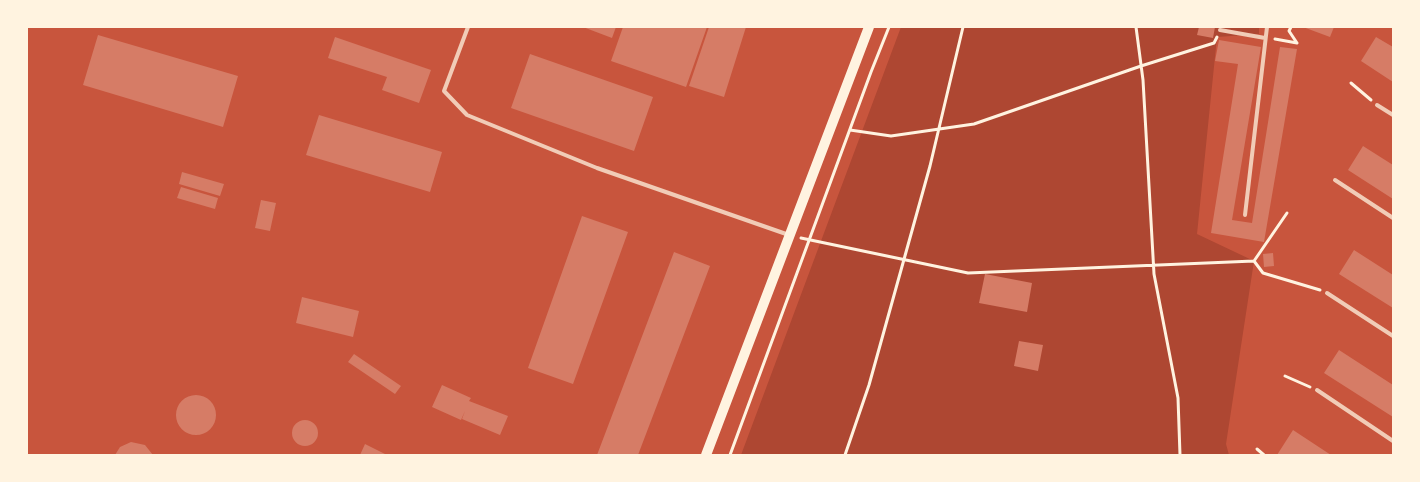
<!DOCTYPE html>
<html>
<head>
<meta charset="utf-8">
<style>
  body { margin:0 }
  #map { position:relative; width:1420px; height:482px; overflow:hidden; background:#c8553d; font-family:"Sofia Sans Condensed",sans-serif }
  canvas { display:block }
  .frame { position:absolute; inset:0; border:28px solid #fff3e0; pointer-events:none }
</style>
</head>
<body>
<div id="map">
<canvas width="1420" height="482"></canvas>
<div class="frame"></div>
</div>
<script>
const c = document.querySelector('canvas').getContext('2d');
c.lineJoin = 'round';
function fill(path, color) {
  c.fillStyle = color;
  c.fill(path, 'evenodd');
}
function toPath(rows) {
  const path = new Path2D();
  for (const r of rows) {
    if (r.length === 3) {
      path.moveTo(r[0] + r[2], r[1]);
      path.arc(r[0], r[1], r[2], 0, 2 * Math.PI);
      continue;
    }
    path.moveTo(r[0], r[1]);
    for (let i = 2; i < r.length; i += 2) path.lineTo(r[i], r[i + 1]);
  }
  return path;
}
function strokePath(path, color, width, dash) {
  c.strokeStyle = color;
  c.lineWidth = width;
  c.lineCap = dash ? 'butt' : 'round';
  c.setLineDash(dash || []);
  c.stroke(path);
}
fill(toPath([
  [901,27,1259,27,1259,34,1217,37,1197,234,1254,261,1226,444,1229,455,741,455]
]), '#ae4732');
fill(toPath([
  [583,27,616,27,612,38],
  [623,27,707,27,686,87,611,61],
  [709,27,746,27,724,97,689,86],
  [1199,27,1215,27,1213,38,1197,35],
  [1303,27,1334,27,1330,37],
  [98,35,238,76,223,127,83,85],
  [335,37,431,70,419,103,382,90,387,77,328,58],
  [1376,37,1393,47,1393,82,1361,61],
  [1219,40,1261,47,1232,220,1252,223,1280,47,1297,49,1264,242,1211,233,1238,64,1215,61],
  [530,54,653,97,634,151,511,108],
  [319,115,442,152,430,192,306,155],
  [1363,146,1393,165,1393,199,1348,170],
  [182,172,224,184,220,196,179,184],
  [181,187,218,198,215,209,177,198],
  [261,200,276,203,270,231,255,228],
  [582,216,628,232,573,384,528,368],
  [1354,250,1393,275,1393,308,1339,274],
  [674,252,710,266,638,455,597,455],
  [1273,253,1274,266,1264,267,1263,254],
  [985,274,1032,283,1027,312,979,303],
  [302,297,359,311,353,337,296,323],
  [1019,341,1043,345,1038,371,1014,366],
  [1339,350,1393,385,1393,417,1324,373],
  [354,354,401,386,395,394,348,362],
  [442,385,471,398,469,401,508,416,500,435,462,419,465,411,461,420,432,407],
  [196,415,20],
  [305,433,13],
  [1293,430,1331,455,1277,455],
  [131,442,145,445,153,455,115,455,120,447],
  [365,444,387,455,360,455]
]), '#d67c66');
strokePath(toPath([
  [1136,27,1143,80,1154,274,1178,398,1180,455],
  [1291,27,1289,31,1297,43],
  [1275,39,1297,43],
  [1351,83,1371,100],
  [850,130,891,136,974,124,1141,66,1214,43,1217,37],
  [801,238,968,273,1254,261,1287,213],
  [1254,261,1263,273,1320,290],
  [1285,376,1310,387],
  [1257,449,1264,455],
  [730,455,871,72,889,27],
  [845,455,869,385,930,166,963,27]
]), '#fff3e0', 3);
strokePath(toPath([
  [468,27,444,91,467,115,597,168,789,235],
  [1220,30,1265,38],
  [1377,105,1393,115],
  [1335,180,1393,218],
  [1245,215,1267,27],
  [1327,293,1393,336],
  [1317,390,1393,441]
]), '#f1ccb7', 4);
strokePath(toPath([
  [706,455,869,27]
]), '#fff3e0', 10);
</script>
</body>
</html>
